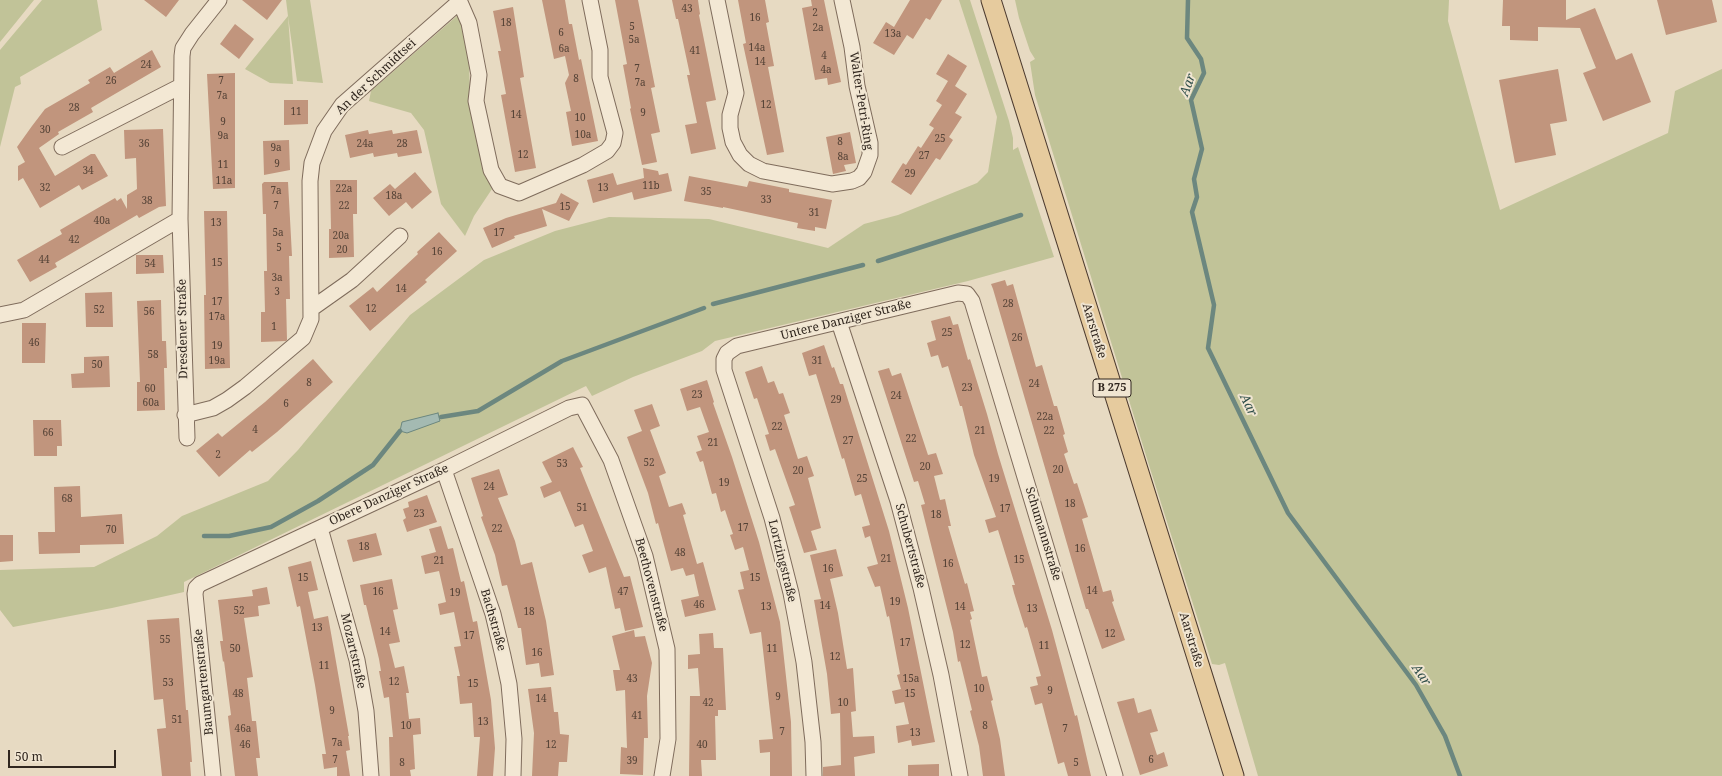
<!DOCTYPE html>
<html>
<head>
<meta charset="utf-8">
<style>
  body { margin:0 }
  #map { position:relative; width:1722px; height:776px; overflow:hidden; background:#e7dac2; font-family:"Noto Serif",serif }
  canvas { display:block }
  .scale { position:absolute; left:8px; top:750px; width:108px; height:18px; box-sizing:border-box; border:2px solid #30261e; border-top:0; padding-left:5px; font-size:12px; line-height:14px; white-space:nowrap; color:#30261e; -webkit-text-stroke:3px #f0e5d1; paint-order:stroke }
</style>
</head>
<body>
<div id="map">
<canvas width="1722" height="776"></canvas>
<div class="scale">50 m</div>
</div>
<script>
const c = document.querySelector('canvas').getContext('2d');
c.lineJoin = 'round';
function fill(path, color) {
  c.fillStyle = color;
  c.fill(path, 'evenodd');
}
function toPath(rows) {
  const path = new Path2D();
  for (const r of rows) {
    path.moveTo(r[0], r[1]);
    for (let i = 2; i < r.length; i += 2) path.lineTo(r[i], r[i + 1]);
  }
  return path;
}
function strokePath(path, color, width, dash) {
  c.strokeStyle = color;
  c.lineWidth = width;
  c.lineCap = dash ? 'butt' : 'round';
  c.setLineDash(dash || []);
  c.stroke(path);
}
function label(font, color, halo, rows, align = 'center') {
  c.font = font + ' "Noto Serif",serif';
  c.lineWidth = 4;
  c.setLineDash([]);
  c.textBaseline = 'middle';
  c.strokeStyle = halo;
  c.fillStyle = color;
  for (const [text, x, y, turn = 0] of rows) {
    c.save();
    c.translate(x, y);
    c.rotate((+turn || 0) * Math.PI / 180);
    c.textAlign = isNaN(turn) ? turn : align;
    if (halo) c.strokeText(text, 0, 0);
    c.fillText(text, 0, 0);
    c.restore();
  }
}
fill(toPath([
  [0,0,34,0,0,42],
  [42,0,97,0,102,30,20,77,21,84,15,87,0,147,0,50],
  [286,0,310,0,323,83,297,81,288,16,293,84,270,83,245,69,288,16],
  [959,0,970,0,1009,121,1013,138,1013,150,1018,147,1054,257,968,281,715,341,702,351,633,377,592,396,586,386,184,582,184,592,112,608,13,627,0,610,0,570,94,567,157,536,182,516,268,481,298,450,410,315,484,260,555,231,609,217,709,219,828,248,864,224,898,215,977,183,988,172,997,117],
  [1015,0,1449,0,1448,21,1500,210,1668,133,1675,91,1722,69,1722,776,1258,776,1225,663,1219,665,1212,664,1148,462,1035,95,1030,62,1035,59,1030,51,1019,18],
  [458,15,462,18,469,61,470,96,484,165,492,189,474,216,465,236,441,204,424,130,411,113,369,101,371,91]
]), '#c1c398');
const water = toPath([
  [438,413,440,421,407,433,400,431,402,422,438,413]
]);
fill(water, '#a4bab2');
strokePath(water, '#6c877f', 1);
strokePath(toPath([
  [1188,0,1187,38,1201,59,1204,73,1191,100,1202,149,1194,179,1197,197,1192,212,1214,305,1208,348,1288,513,1416,685,1445,736,1460,776],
  [878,261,1021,215],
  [713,304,863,265],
  [441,417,478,411,562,361,704,308],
  [204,536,229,536,271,527,318,501,373,465,400,431]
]), '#6c877f', 4.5);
fill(toPath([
  [144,0,179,0,166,17],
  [242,0,282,0,267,20],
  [542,0,565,0,569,24,572,24,579,60,581,59,598,141,572,146,566,112,571,111,565,83,569,75,565,56,554,59],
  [615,0,638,0,655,87,651,88,660,132,651,134,657,162,642,165,630,109,631,108,623,65,627,64],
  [672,0,698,0,700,14,699,15,716,100,706,102,716,149,691,154,685,125,697,123,687,75,690,75,678,19,676,19],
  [738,0,765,0,769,22,766,23,774,66,768,67,784,152,767,155,743,44,746,43],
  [811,0,824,0,841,82,828,85,827,78,815,80,802,8,812,6],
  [910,0,942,0,930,20,926,18,913,39,907,35,894,55,873,43,886,22,894,27],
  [1503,0,1566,0,1566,20,1595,8,1616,60,1632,53,1651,102,1603,121,1583,73,1596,68,1580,28,1538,27,1538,41,1510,40,1510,26,1502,26],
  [1657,0,1712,0,1717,22,1666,35],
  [513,7,524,77,520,78,536,168,515,172,501,95,506,94,498,51,501,51,493,11],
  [235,24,254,39,239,59,220,44],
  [152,50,161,67,91,108,93,112,58,132,59,134,39,148,55,176,91,154,95,154,108,176,82,190,79,185,40,208,23,178,18,181,18,166,25,162,17,147,32,126,45,109,90,83,88,80,110,67,114,73],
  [948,54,967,66,955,86,967,94,955,113,962,117,949,137,953,140,940,160,936,158,911,195,891,182,903,163,906,165,918,146,921,148,934,128,929,125,942,105,936,101,948,81,936,74],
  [1558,69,1567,121,1550,124,1556,155,1515,163,1499,80],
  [235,73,235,188,213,189,207,74],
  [284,100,308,100,308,124,284,125],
  [163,129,166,206,159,207,139,218,137,215,55,263,57,267,30,282,17,260,62,234,60,230,115,198,117,201,121,198,127,209,127,195,137,189,136,158,125,159,124,130],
  [368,130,369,134,392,130,393,134,417,130,422,153,398,157,397,153,374,157,373,153,350,158,345,135],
  [850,132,856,163,844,165,846,171,833,174,826,137],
  [289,140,290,170,264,175,263,141],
  [643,168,658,171,659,175,668,173,672,191,634,200,632,192,593,203,587,180,613,173,617,185,644,178],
  [415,172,432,192,412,209,406,202,389,216,373,198,390,184,395,189],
  [689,176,747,187,749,181,789,189,789,192,832,200,826,229,815,227,815,231,797,228,798,223,723,207,723,208,684,201],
  [330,180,357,180,357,214,353,214,354,257,329,258,329,229,331,229],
  [264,182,288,182,292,256,289,256,290,299,286,299,287,340,286,341,261,342,261,312,265,312,264,271,267,271,266,214,263,214,262,184],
  [561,193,579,203,569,221,542,209,547,226,514,236,515,238,492,248,483,228,506,218,556,203],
  [204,211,227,211,230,368,205,369,204,295,206,295],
  [439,232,457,251,425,280,427,282,370,331,349,306,373,287,377,292,418,254,417,252],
  [136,255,163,255,164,273,136,274],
  [1005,280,1007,286,1013,284,1036,367,1042,365,1054,406,1057,406,1065,434,1063,435,1068,452,1064,454,1074,484,1077,483,1088,517,1082,519,1103,592,1111,590,1114,601,1112,602,1125,640,1102,649,1088,609,1086,609,993,289,991,284],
  [112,292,113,327,86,327,85,293],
  [161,300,162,341,166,341,167,368,164,368,165,410,137,411,137,382,140,382,137,301],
  [950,316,953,325,958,324,968,360,970,359,987,414,998,454,1052,630,1075,716,1077,715,1091,776,1068,776,1064,762,1058,764,1042,703,1035,705,1030,687,1038,685,1036,677,1041,676,1027,627,1025,628,1014,593,1012,585,1015,585,998,530,989,533,985,520,996,517,974,455,962,406,960,406,948,366,942,368,938,355,931,357,927,343,936,340,931,321],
  [22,323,46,323,45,363,22,363],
  [824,345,832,368,834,367,840,384,843,384,889,531,908,608,935,742,912,746,911,740,898,743,896,726,909,724,904,702,895,704,892,691,901,689,897,675,900,674,889,616,887,617,880,586,875,587,867,567,878,564,870,536,865,538,862,527,870,525,861,494,855,496,844,458,842,459,816,374,809,376,802,353],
  [109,356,110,387,72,388,71,374,84,373,84,357],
  [313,359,333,382,277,432,252,452,250,450,219,477,196,451,218,433,222,437,265,402],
  [762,366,768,383,774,381,779,394,783,393,790,413,784,415,798,459,807,456,814,476,808,478,821,528,811,531,817,550,804,553,789,507,795,505,775,449,770,451,765,435,769,434,757,398,754,399,745,372],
  [889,368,892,376,901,373,928,455,936,453,943,474,934,476,940,500,945,499,951,526,948,526,965,584,967,583,974,611,970,612,972,619,970,620,982,677,987,676,993,700,991,701,1000,739,1005,776,983,776,979,746,970,711,972,710,960,661,958,662,953,632,921,505,925,504,918,481,914,482,878,371],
  [707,380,714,402,713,403,732,457,759,542,780,622,791,722,792,776,770,776,770,752,760,753,759,740,773,739,761,632,750,634,738,590,744,589,740,572,749,570,743,547,735,550,730,535,733,534,725,510,721,512,716,493,712,494,703,461,700,462,696,452,702,450,697,436,709,432,700,407,687,411,680,389],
  [652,404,660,426,650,430,666,473,659,476,669,507,682,503,686,514,683,515,697,564,703,562,716,610,685,617,681,600,699,596,694,574,686,576,683,568,671,571,658,523,656,524,648,493,627,437,642,431,634,410],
  [33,420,61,420,62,446,57,446,57,456,34,456],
  [573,447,583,467,580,468,624,577,630,576,643,627,625,631,620,608,615,609,606,567,589,573,582,555,593,551,583,524,575,527,560,491,544,498,540,487,552,482,542,462],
  [499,469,508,495,498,498,515,541,521,565,532,562,546,621,554,675,541,677,539,663,526,665,521,628,518,628,507,585,502,586,495,555,481,517,483,516,471,478],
  [80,486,81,517,122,514,124,544,80,545,80,553,39,554,38,532,55,532,54,487],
  [427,495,437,522,407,532,403,520,406,518,403,509,409,507,408,502],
  [441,526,448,549,453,548,461,582,464,581,473,622,477,621,491,700,495,748,493,776,477,776,480,737,474,737,472,703,460,704,457,676,460,676,454,647,461,646,454,612,440,615,438,604,446,602,439,571,425,574,421,556,436,552,429,529],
  [376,533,382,555,353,562,347,540],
  [0,535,13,535,13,561,0,562],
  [836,549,843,576,830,579,838,613,847,669,853,668,856,711,851,712,853,737,874,736,875,753,854,757,855,776,823,776,823,767,841,765,840,713,831,714,827,674,814,600,821,599,810,555],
  [311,561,318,590,308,592,314,619,328,616,349,736,348,736,350,750,346,751,350,776,337,776,337,767,324,769,322,754,326,754,315,685,300,606,297,607,288,567],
  [392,579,398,609,393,610,400,642,389,644,395,668,404,666,409,693,406,693,409,719,420,718,421,734,413,735,415,769,410,770,411,776,390,776,389,737,393,737,389,697,384,698,379,671,381,671,379,659,366,605,364,605,360,585],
  [267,587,270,604,258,606,259,616,244,618,253,677,247,678,252,721,256,721,260,758,256,758,258,776,235,776,228,716,231,715,224,661,223,662,220,641,223,641,218,600,253,596,252,590],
  [179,618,186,710,188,710,192,762,190,762,191,776,162,776,157,729,166,728,163,699,154,700,147,620],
  [634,630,635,637,645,636,652,663,647,696,648,738,644,738,643,775,620,774,621,747,627,748,625,690,616,691,613,670,620,670,612,636],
  [713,633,714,648,723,648,726,710,718,710,718,716,715,716,716,760,701,760,702,776,689,776,690,696,700,696,698,668,688,669,688,655,700,654,699,634],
  [551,687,554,712,558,712,560,734,569,735,567,762,559,762,558,776,532,776,534,733,528,689],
  [1134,698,1138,713,1151,709,1158,731,1150,733,1157,755,1164,752,1168,766,1140,775,1117,702],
  [939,764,939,776,908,776,908,765]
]), '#c1957d');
const minor = toPath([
  [459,0,469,23,479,75,476,101,491,170,500,186,519,193,583,165,607,151,613,143,615,133,600,77,600,50,590,0],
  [717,0,736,93,730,115,730,128,733,142,740,155,749,164,763,171,832,184,852,181,859,178,864,172,870,155,870,143,857,86,852,47,842,0],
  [62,147,181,86],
  [311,309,352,280,400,236],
  [0,315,24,310,180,219],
  [839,322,898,501,921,588,941,675,960,776],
  [185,415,213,408,227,400,245,387,303,338,311,319,310,181,312,163,324,131,342,105,459,2],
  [187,438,180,219,182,56,183,48,192,34,219,0],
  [444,470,493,614,503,656,509,684,514,739,513,776],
  [320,528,357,660,366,711,371,776],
  [213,776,195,594,196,588,200,584,444,470,569,408,582,405,611,460,645,556,667,649,668,739,662,776],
  [814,776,813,742,804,662,791,593,772,518,724,370,724,359,727,353,737,346,958,293,967,294,972,301,1115,776]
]);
const major = toPath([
  [991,0,1234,776]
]);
strokePath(minor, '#7f6c5c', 17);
strokePath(major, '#4d3b2f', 21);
strokePath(minor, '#f3e8d4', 15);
strokePath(major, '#e6cb9e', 19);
label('10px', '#544236', null, [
  ["43",687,9],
  ["2",815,13],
  ["16",755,18],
  ["18",506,23],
  ["5",632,27],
  ["2a",818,28],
  ["6",561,33],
  ["13a",893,34],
  ["5a",634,40],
  ["14a",757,48],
  ["6a",564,49],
  ["41",695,51],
  ["4",824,56],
  ["14",760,62],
  ["24",146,65],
  ["7",637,69],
  ["4a",826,70],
  ["8",576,79],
  ["26",111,81],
  ["7",221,81],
  ["7a",640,83],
  ["7a",222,96],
  ["12",766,105],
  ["28",74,108],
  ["11",296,112],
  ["9",643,113],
  ["14",516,115],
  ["10",580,118],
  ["9",223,122],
  ["30",45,130],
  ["10a",583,135],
  ["9a",223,136],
  ["25",940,139],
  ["8",840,142],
  ["36",144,144],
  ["24a",365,144],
  ["28",402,144],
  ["9a",276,148],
  ["12",523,155],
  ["27",924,156],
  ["8a",843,157],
  ["9",277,164],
  ["11",223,165],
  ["34",88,171],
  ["29",910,174],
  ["11a",224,181],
  ["11b",651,186],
  ["32",45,188],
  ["13",603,188],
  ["22a",344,189],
  ["7a",276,191],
  ["35",706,192],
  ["18a",394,196],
  ["33",766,200],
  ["38",147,201],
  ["7",276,206],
  ["22",344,206],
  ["15",565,207],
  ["31",814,213],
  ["40a",102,221],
  ["13",216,223],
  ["5a",278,233],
  ["17",499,233],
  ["20a",341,236],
  ["42",74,240],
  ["5",279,248],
  ["20",342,250],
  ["16",437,252],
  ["44",44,260],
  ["15",217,263],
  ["54",150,264],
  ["3a",277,278],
  ["14",401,289],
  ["3",277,292],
  ["17",217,302],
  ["28",1008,304],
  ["12",371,309],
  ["52",99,310],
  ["56",149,312],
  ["17a",217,317],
  ["1",274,327],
  ["25",947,333],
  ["26",1017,338],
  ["46",34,343],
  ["19",217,346],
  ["58",153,355],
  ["19a",217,361],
  ["31",817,361],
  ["50",97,365],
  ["8",309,383],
  ["24",1034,384],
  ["23",967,388],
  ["60",150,389],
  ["23",697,395],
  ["24",896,396],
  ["29",836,400],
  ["60a",151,403],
  ["6",286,404],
  ["22a",1045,417],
  ["22",777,427],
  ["4",255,430],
  ["21",980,431],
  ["22",1049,431],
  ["66",48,433],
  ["22",911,439],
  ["27",848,441],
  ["21",713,443],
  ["2",218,455],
  ["52",649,463],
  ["53",562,464],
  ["20",925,467],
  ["20",1058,470],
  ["20",798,471],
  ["25",862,479],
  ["19",994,479],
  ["19",724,483],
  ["24",489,487],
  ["68",67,499],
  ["18",1070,504],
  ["51",582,508],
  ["17",1005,509],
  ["23",419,514],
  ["18",936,515],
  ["17",743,528],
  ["22",497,529],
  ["70",111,530],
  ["18",364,547],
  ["16",1080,549],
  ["48",680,553],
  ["21",886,559],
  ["15",1019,560],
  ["21",439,561],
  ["16",948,564],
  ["16",828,569],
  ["15",303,578],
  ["15",755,578],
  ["14",1092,591],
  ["16",378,592],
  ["47",623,592],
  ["19",455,593],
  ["19",895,602],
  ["46",699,605],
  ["14",825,606],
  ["13",766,607],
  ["14",960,607],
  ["13",1032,609],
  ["52",239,611],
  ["18",529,612],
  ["13",317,628],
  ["14",385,632],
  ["12",1110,634],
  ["17",469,636],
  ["55",165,640],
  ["17",905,643],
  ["12",965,645],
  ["11",1044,646],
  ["50",235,649],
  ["11",772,649],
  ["16",537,653],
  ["12",835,657],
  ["11",324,666],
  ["43",632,679],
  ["15a",911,679],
  ["12",394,682],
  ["53",168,683],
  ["15",473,684],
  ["10",979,689],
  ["9",1050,691],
  ["48",238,694],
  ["15",910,694],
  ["9",778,697],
  ["14",541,699],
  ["42",708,703],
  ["10",843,703],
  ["9",332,711],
  ["41",637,716],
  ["51",177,720],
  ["13",483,722],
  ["10",406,726],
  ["8",985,726],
  ["46a",243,729],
  ["7",1065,729],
  ["7",782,732],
  ["13",915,733],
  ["7a",337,743],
  ["46",245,745],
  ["12",551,745],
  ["40",702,745],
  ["7",335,760],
  ["6",1151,760],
  ["39",632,761],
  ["8",402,763],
  ["5",1076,763]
]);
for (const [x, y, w] of [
  [1112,388,38]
]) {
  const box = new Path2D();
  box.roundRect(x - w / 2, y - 9, w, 18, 3);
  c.fillStyle = '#f0e5d1';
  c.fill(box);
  strokePath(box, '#30261e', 1);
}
label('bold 11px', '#30261e', null, [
  ["B 275",1112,388]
]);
label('12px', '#30261e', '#f0e5d1', [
  ["An der Schmidtsei",376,77,-43],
  ["Walter-Petri-Ring",861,101,81],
  ["Untere Danziger Straße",846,320,-14],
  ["Dresdener Straße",183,329,-91],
  ["Aarstraße",1094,331,73],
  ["Obere Danziger Straße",389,495,-25],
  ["Schumannstraße",1043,534,73],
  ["Schubertstraße",910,546,75],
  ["Lortzingstraße",782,561,76],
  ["Beethovenstraße",651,585,75],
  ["Bachstraße",493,620,74],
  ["Aarstraße",1191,640,73],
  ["Mozartstraße",353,651,77],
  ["Baumgartenstraße",204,682,-96]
]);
label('italic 13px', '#2f4e4a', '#f0e5d1', [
  ["Aar",1188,85,-69],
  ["Aar",1248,405,64],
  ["Aar",1421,675,56]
]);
</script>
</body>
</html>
